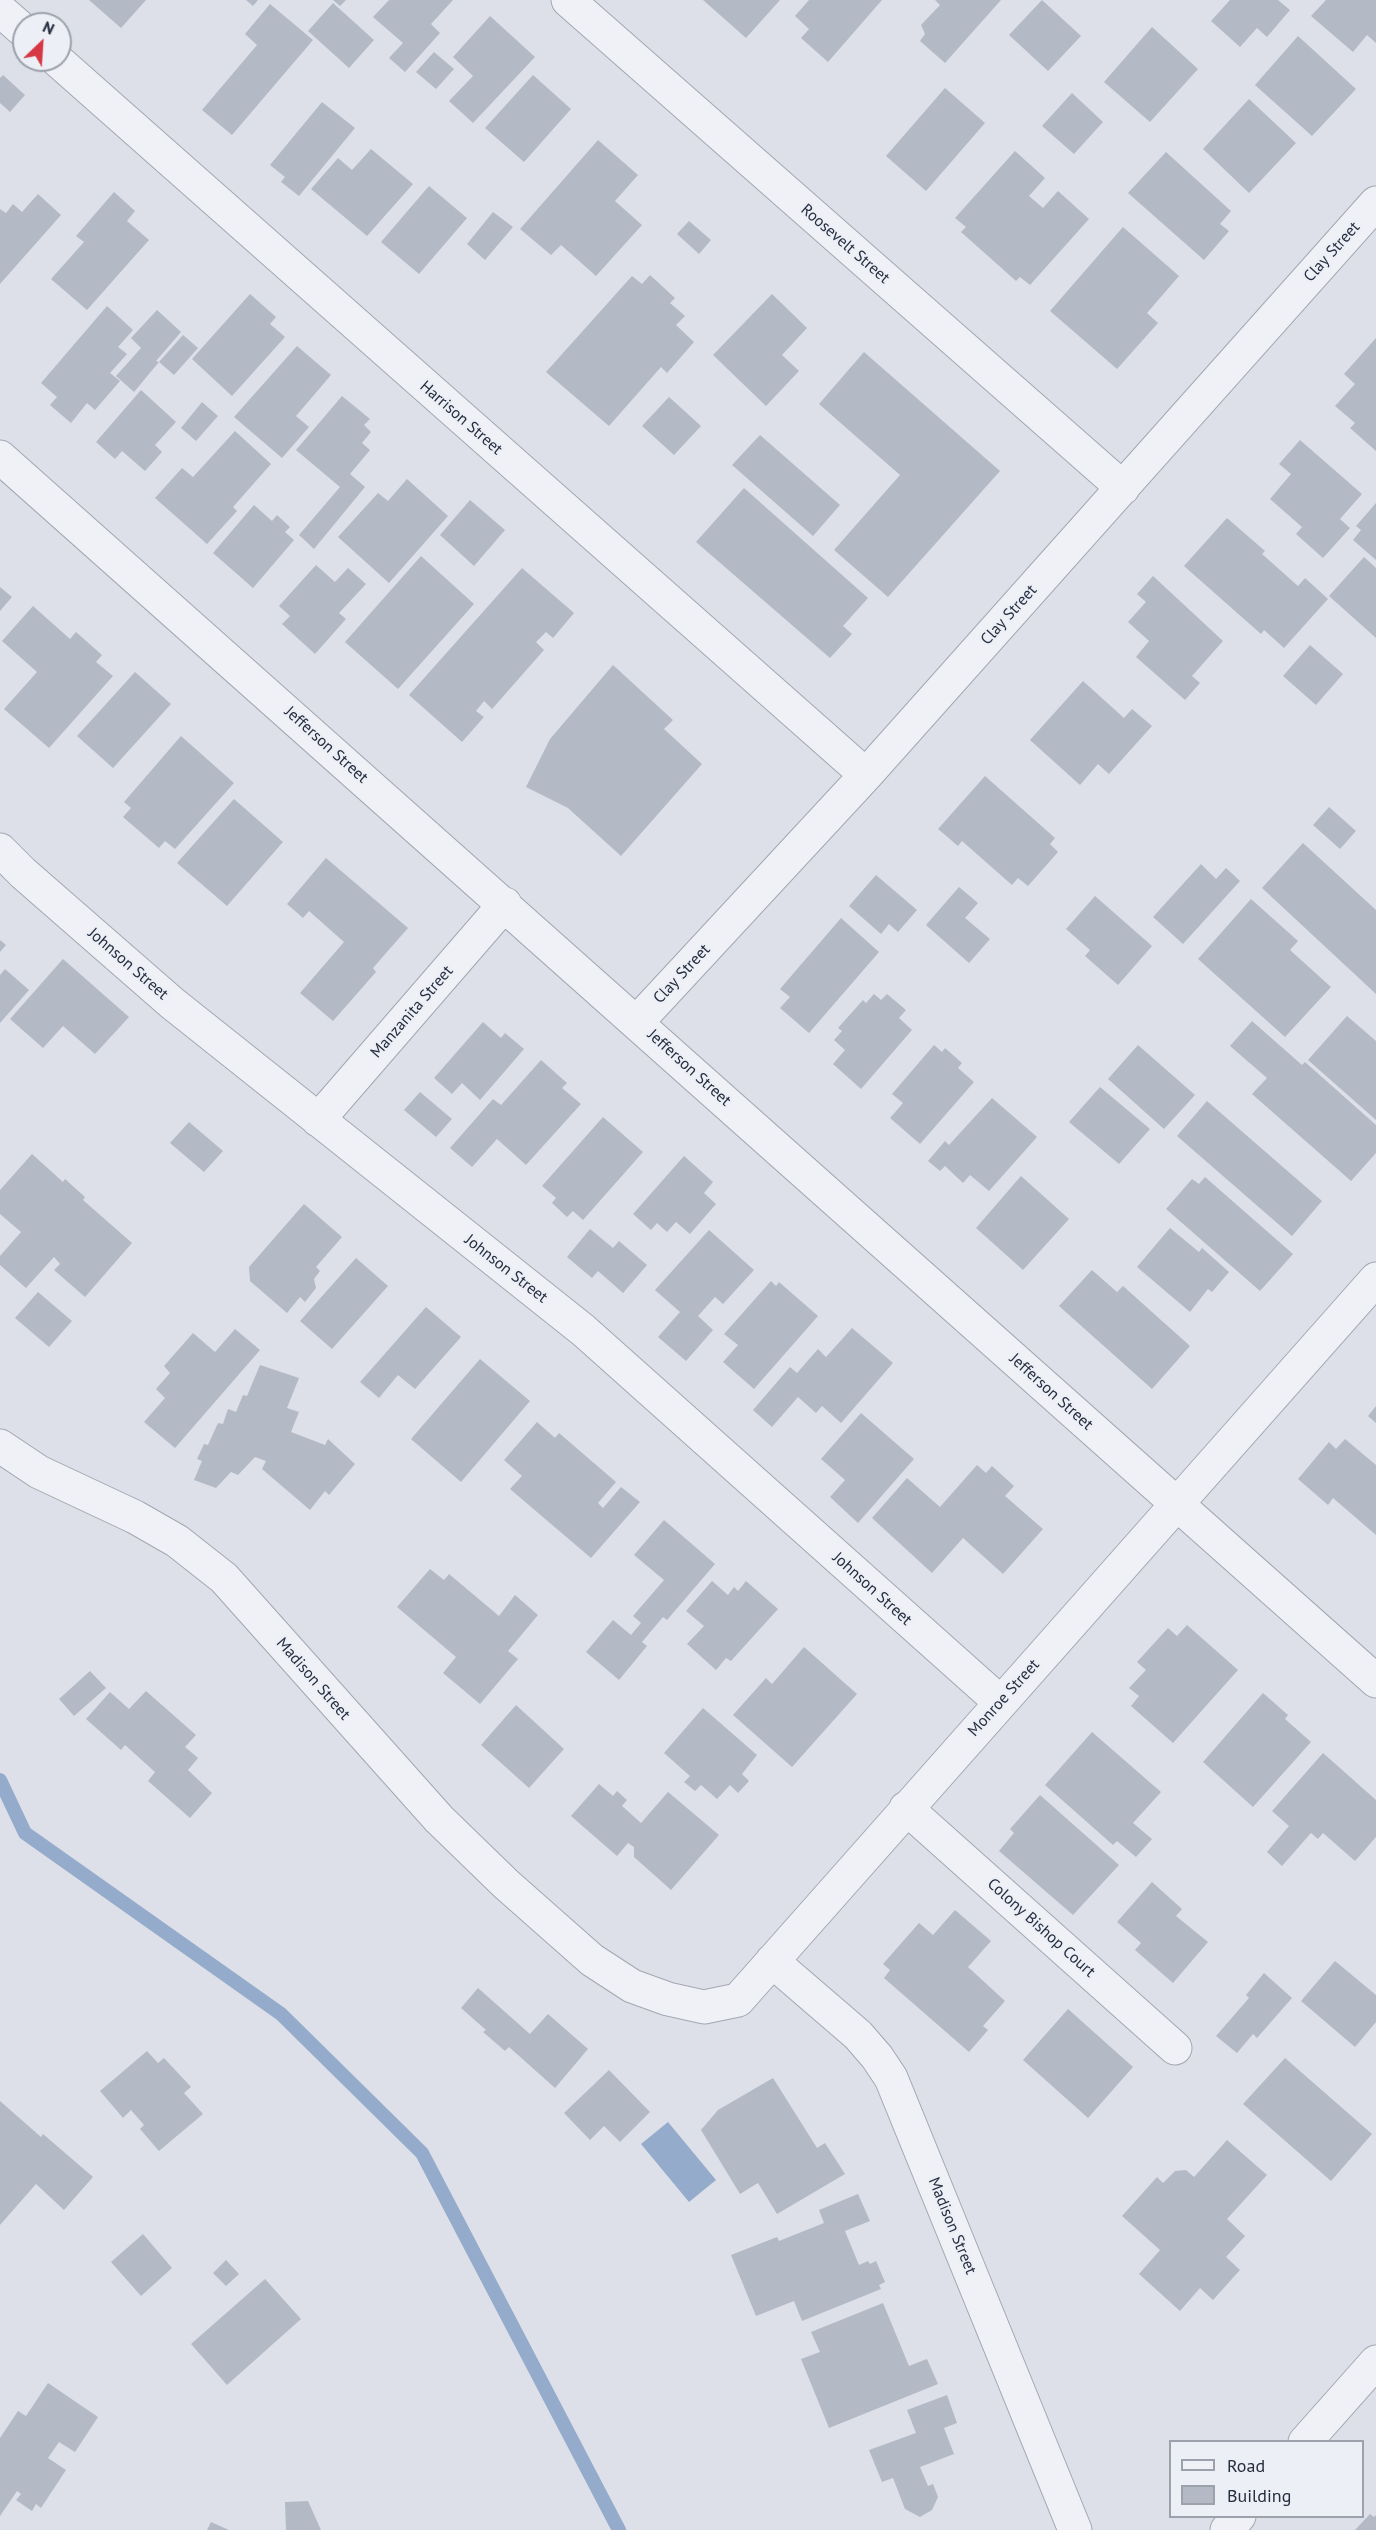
<!DOCTYPE html>
<html>
<head>
<meta charset="utf-8">
<style>
  body { margin:0 }
  #map { position:relative; width:1376px; height:2530px; overflow:hidden; background:#dde0e8; font-family:"PT Sans",sans-serif }
  canvas { display:block }
  .legend { position:absolute; left:1169px; top:2440px; width:195px; height:78px; box-sizing:border-box; background:#eceff5; border:2px solid #9ca1ac; margin:0; padding:8px 10px; list-style:none; font-size:18px; color:#252d3f }
  .legend li { display:flex; align-items:center; gap:12px; height:30px }
  .legend b { width:30px; border:2px solid #9ca1ac }
  .north { position:absolute; left:12px; top:12px; width:60px; height:60px; box-sizing:border-box; background:#eceff5; border:2px solid #9ca1ac; border-radius:50%; rotate:25deg; font-size:16px; font-weight:700; line-height:24px; text-align:center; color:#252d3f }
  .north::after { content:''; display:block; margin:auto; width:21px; height:27px; background:#d73745; clip-path:polygon(50% 0,100% 100%,50% 72%,0 100%) }
</style>
</head>
<body>
<div id="map">
<canvas width="1376" height="2530"></canvas>
<ul class="legend">
<li><b style="height:8px;background:#eff1f6"></b>Road</li>
<li><b style="height:16px;background:#b3b9c5"></b>Building</li>
</ul>
<div class="north">N</div>
</div>
<script>
const c = document.querySelector('canvas').getContext('2d');
c.lineJoin = 'round';
function fill(path, color) {
  c.fillStyle = color;
  c.fill(path, 'evenodd');
}
function toPath(rows) {
  const path = new Path2D();
  for (const r of rows) {
    path.moveTo(r[0], r[1]);
    for (let i = 2; i < r.length; i += 2) path.lineTo(r[i], r[i + 1]);
  }
  return path;
}
function strokePath(path, color, width, dash) {
  c.strokeStyle = color;
  c.lineWidth = width;
  c.lineCap = dash ? 'butt' : 'round';
  c.setLineDash(dash || []);
  c.stroke(path);
}
function label(font, color, halo, rows, align = 'center') {
  c.font = font + ' "PT Sans",sans-serif';
  c.lineWidth = 4.5;
  c.setLineDash([]);
  c.textBaseline = 'middle';
  c.strokeStyle = halo;
  c.fillStyle = color;
  for (const [text, x, y, turn = 0] of rows) {
    c.save();
    c.translate(x, y);
    c.rotate((+turn || 0) * Math.PI / 180);
    c.textAlign = isNaN(turn) ? turn : align;
    if (halo) c.strokeText(text, 0, 0);
    c.fillText(text, 0, 0);
    c.restore();
  }
}
fill(toPath([
  [668,2122,716,2180,689,2202,641,2144]
]), '#95abcb');
strokePath(toPath([
  [0,1780,25,1833,281,2014,422,2153,619,2530]
]), '#95abcb', 14);
fill(toPath([
  [89,0,146,0,121,28],
  [246,0,258,0,253,6],
  [333,0,346,0,340,6],
  [389,0,453,0,431,24,440,33,405,72,389,58,403,43,373,17],
  [703,0,780,0,746,38],
  [809,0,882,0,828,62,801,38,809,29,795,16],
  [935,0,1001,0,945,63,920,41,925,34,921,25,940,5],
  [1042,0,1081,36,1048,71,1009,35],
  [1230,0,1278,0,1290,10,1267,37,1257,28,1240,47,1211,21],
  [1326,0,1376,0,1376,43,1367,35,1353,52,1311,16],
  [333,3,374,40,349,68,308,31],
  [270,4,313,40,232,135,202,110,257,45,245,34],
  [490,16,535,57,473,123,449,101,473,76,453,57],
  [1152,27,1198,69,1150,122,1104,82],
  [1298,36,1356,89,1312,136,1255,85],
  [434,52,454,69,436,89,416,72],
  [3,75,25,95,10,112,0,103,0,78],
  [533,75,571,109,524,162,485,128],
  [945,88,985,123,926,191,886,156],
  [1072,93,1103,122,1074,154,1042,126],
  [1249,99,1296,143,1249,193,1203,149],
  [322,102,355,128,299,196,281,182,285,177,270,165],
  [598,140,638,175,615,201,642,225,596,276,561,245,551,255,520,229],
  [371,149,413,184,367,236,311,189,338,158,352,170],
  [1015,151,1045,178,1029,196,1043,208,1058,191,1089,219,1030,285,1020,277,1016,281,961,232,966,227,955,218],
  [1166,152,1231,211,1220,224,1229,231,1204,260,1128,193],
  [429,186,467,218,419,274,381,242],
  [114,192,135,211,127,221,149,240,87,310,51,279,84,242,76,236],
  [38,194,61,215,0,284,0,209,6,213,13,204,22,212],
  [493,212,513,227,485,260,467,244],
  [689,221,711,240,699,254,677,234],
  [1123,227,1179,276,1147,313,1158,323,1117,369,1050,311],
  [650,275,675,298,670,303,685,316,676,325,694,342,667,373,661,367,609,426,546,372,632,276,642,284],
  [250,294,276,317,270,324,285,337,232,396,192,359],
  [772,294,807,328,782,355,799,371,766,406,713,355],
  [107,306,133,330,118,347,127,354,110,373,120,381,95,410,87,403,71,423,50,405,57,397,41,383],
  [157,310,181,332,156,361,159,362,134,392,116,376,141,348,131,338],
  [183,335,198,348,174,375,159,362],
  [1376,338,1376,451,1350,428,1355,423,1335,406,1355,384,1344,374],
  [297,346,331,375,296,416,309,427,282,458,234,417],
  [864,352,1000,471,888,597,834,550,900,475,819,404],
  [141,390,176,422,155,445,162,452,145,471,122,451,115,459,96,442],
  [342,396,370,419,364,425,371,432,362,443,370,450,350,474,365,487,314,549,299,535,340,487,296,450],
  [669,397,701,426,674,455,642,426],
  [202,402,218,416,196,441,181,428],
  [235,431,271,464,233,507,237,511,207,544,155,498,182,468,193,477],
  [760,435,840,505,813,536,732,465],
  [1300,440,1362,494,1340,519,1350,528,1323,558,1296,534,1302,527,1270,499,1291,474,1279,464],
  [407,479,448,516,389,583,338,537,378,493,388,501],
  [744,488,868,598,843,626,852,634,830,658,696,542],
  [470,500,505,530,474,566,440,535],
  [1376,503,1376,560,1353,540,1361,530,1356,526],
  [254,505,272,521,277,515,290,527,285,532,294,540,253,588,213,553],
  [1227,518,1265,551,1262,554,1298,586,1305,578,1328,599,1284,648,1264,630,1261,634,1184,566],
  [421,556,474,604,398,689,345,642],
  [1364,557,1376,568,1376,638,1329,596],
  [316,565,335,582,348,568,366,584,339,613,346,619,315,654,282,624,290,616,279,606],
  [522,568,574,613,553,638,546,632,536,642,544,650,492,709,484,701,476,711,484,717,462,742,409,695],
  [1153,576,1223,641,1192,676,1200,683,1185,700,1136,657,1149,641,1128,622,1146,602,1137,594],
  [0,587,12,597,0,611],
  [33,606,70,639,76,632,102,655,96,662,113,676,49,748,4,709,37,672,2,641],
  [1310,645,1343,674,1316,705,1283,676],
  [613,665,673,720,664,729,702,764,621,856,568,808,526,787,550,739],
  [135,672,171,704,113,768,77,736],
  [1083,681,1124,718,1132,709,1152,726,1109,774,1098,764,1080,785,1030,740],
  [181,736,234,783,175,849,165,841,159,848,123,817,131,808,124,802],
  [985,776,1055,838,1050,844,1058,852,1028,886,1018,878,1012,885,962,841,958,846,938,829],
  [234,799,283,842,227,906,177,863],
  [1329,807,1356,831,1340,849,1313,825],
  [1303,843,1376,910,1376,994,1262,888],
  [326,858,408,928,373,968,376,972,333,1021,300,993,344,942,309,911,303,918,287,904],
  [1201,864,1216,879,1226,868,1240,881,1183,944,1153,917],
  [876,875,917,910,898,932,889,924,881,934,849,906],
  [959,887,978,903,965,918,990,939,969,963,926,925],
  [1095,896,1152,946,1118,985,1085,956,1090,950,1066,929],
  [1251,899,1298,941,1290,950,1331,987,1285,1037,1198,959],
  [841,918,879,952,809,1033,780,1008,790,997,780,989],
  [0,940,6,945,0,952],
  [63,959,129,1017,95,1054,63,1026,43,1048,10,1019],
  [5,969,29,990,0,1023,0,975],
  [874,994,881,1000,887,994,906,1010,899,1018,912,1030,861,1089,833,1064,845,1050,834,1040,842,1031,838,1028,863,1000,866,1003],
  [1347,1016,1376,1041,1376,1120,1308,1060],
  [1252,1021,1302,1065,1305,1062,1376,1125,1376,1153,1351,1181,1252,1094,1267,1078,1230,1046],
  [483,1022,501,1038,505,1033,524,1049,480,1100,462,1083,452,1094,434,1078],
  [934,1045,942,1052,945,1048,962,1063,958,1068,974,1082,920,1144,890,1118,903,1103,892,1094],
  [1138,1045,1195,1095,1164,1129,1108,1079],
  [541,1060,567,1083,562,1088,581,1104,526,1165,497,1139,472,1167,450,1148,493,1099,501,1105],
  [1100,1087,1150,1129,1119,1164,1069,1122],
  [420,1092,452,1119,436,1137,404,1110],
  [992,1098,1037,1137,989,1191,970,1175,963,1183,945,1166,940,1171,928,1161,945,1141,949,1145],
  [1207,1101,1322,1201,1292,1236,1177,1136],
  [603,1117,643,1152,583,1220,573,1211,567,1217,552,1203,556,1198,542,1186],
  [189,1122,223,1151,204,1172,170,1143],
  [32,1154,63,1182,65,1179,85,1197,83,1200,132,1243,85,1297,54,1270,60,1264,54,1257,26,1288,0,1265,0,1256,21,1232,0,1214,0,1190],
  [684,1156,713,1182,704,1193,716,1204,690,1234,676,1222,667,1232,657,1223,651,1230,633,1214],
  [1021,1176,1069,1219,1023,1270,976,1228],
  [1205,1177,1293,1254,1260,1291,1166,1209,1192,1179,1199,1184],
  [304,1204,342,1237,316,1267,320,1271,314,1279,316,1288,305,1302,300,1297,287,1313,250,1281,249,1267],
  [1170,1228,1199,1252,1202,1248,1229,1272,1212,1292,1208,1289,1190,1312,1137,1267],
  [590,1229,613,1248,619,1241,647,1265,623,1293,598,1271,592,1278,567,1257],
  [709,1230,754,1270,723,1304,715,1297,698,1316,713,1330,686,1361,658,1337,680,1312,655,1290],
  [356,1258,388,1286,332,1349,300,1321],
  [1092,1270,1117,1292,1123,1286,1190,1346,1152,1389,1059,1306],
  [771,1281,776,1286,779,1282,818,1316,754,1389,723,1362,738,1345,724,1334],
  [38,1292,72,1321,49,1347,15,1318],
  [426,1307,461,1337,415,1389,398,1375,379,1398,360,1382],
  [852,1328,893,1363,841,1423,822,1406,816,1413,798,1397,772,1427,753,1410,790,1367,797,1373,818,1349,826,1357],
  [235,1329,260,1350,175,1448,144,1422,165,1398,156,1389,170,1373,164,1366,193,1333,215,1352],
  [480,1359,530,1401,461,1482,411,1439],
  [260,1365,299,1378,287,1408,299,1412,291,1432,325,1445,328,1439,355,1464,329,1495,325,1491,310,1510,262,1469,266,1461,255,1457,238,1475,231,1472,216,1488,194,1480,202,1461,197,1459,204,1444,208,1445,218,1423,223,1424,228,1409,236,1412,243,1395,247,1396],
  [1376,1406,1376,1423,1368,1416],
  [861,1413,914,1459,858,1523,830,1497,845,1480,821,1459],
  [537,1422,555,1438,559,1433,616,1482,598,1503,603,1508,621,1487,640,1502,591,1558,510,1489,522,1476,504,1460],
  [1345,1439,1376,1465,1376,1535,1333,1498,1328,1505,1298,1479,1329,1442,1336,1449],
  [977,1465,986,1473,992,1466,1014,1486,1005,1496,1043,1529,1003,1574,963,1538,932,1573,872,1518,907,1478,940,1507],
  [664,1520,715,1564,667,1620,663,1617,642,1642,647,1646,619,1680,586,1652,613,1620,631,1635,641,1623,633,1616,664,1580,634,1555],
  [430,1569,444,1580,449,1574,499,1616,515,1595,538,1615,508,1651,518,1659,480,1704,443,1673,456,1657,397,1607],
  [712,1581,728,1595,734,1587,738,1591,746,1581,778,1609,731,1661,726,1658,716,1670,687,1644,704,1626,686,1611],
  [1187,1625,1238,1670,1173,1743,1131,1706,1139,1696,1129,1688,1146,1670,1137,1662,1168,1628,1177,1636],
  [804,1647,857,1694,792,1767,733,1715,766,1678,772,1684],
  [90,1671,106,1688,74,1716,59,1699],
  [146,1691,196,1735,185,1747,198,1758,188,1770,212,1793,190,1818,148,1781,155,1772,125,1745,121,1750,86,1719,110,1692,129,1709],
  [1263,1693,1288,1715,1285,1719,1311,1742,1253,1807,1203,1762],
  [516,1705,564,1749,529,1788,481,1745],
  [703,1708,757,1755,742,1774,749,1781,738,1793,730,1785,717,1799,701,1785,695,1791,684,1782,690,1776,664,1753],
  [1092,1732,1161,1792,1133,1823,1152,1839,1136,1857,1117,1841,1113,1845,1045,1785],
  [1323,1753,1376,1800,1376,1837,1355,1861,1323,1833,1318,1839,1311,1833,1282,1866,1267,1852,1289,1826,1272,1811],
  [599,1784,613,1796,617,1791,627,1800,622,1806,641,1823,668,1792,719,1835,671,1890,634,1857,634,1847,628,1843,617,1856,571,1816],
  [1040,1795,1119,1865,1073,1915,999,1851,1014,1833,1010,1829],
  [1152,1882,1182,1909,1176,1916,1208,1942,1173,1983,1135,1950,1141,1943,1117,1922],
  [955,1910,991,1941,968,1967,1005,2001,983,2026,988,2030,969,2052,884,1978,890,1970,883,1964,919,1923,933,1935],
  [1335,1961,1376,1995,1376,2022,1355,2047,1301,2001],
  [1264,1973,1292,1998,1257,2038,1253,2034,1237,2053,1216,2036,1249,1998,1246,1995],
  [478,1988,530,2034,548,2014,588,2049,555,2088,509,2047,505,2051,483,2032,486,2030,461,2008],
  [1068,2009,1133,2067,1088,2118,1023,2060],
  [147,2051,158,2063,164,2058,191,2087,184,2093,203,2114,159,2151,140,2129,144,2125,131,2110,123,2118,100,2091],
  [1285,2058,1372,2134,1331,2181,1243,2104],
  [609,2070,650,2112,620,2142,604,2126,590,2140,564,2113],
  [773,2078,817,2148,825,2143,845,2174,777,2214,758,2183,740,2194,701,2130,718,2110],
  [0,2101,41,2137,43,2134,93,2177,64,2210,36,2184,0,2225],
  [1227,2140,1267,2175,1227,2219,1245,2236,1226,2257,1240,2270,1213,2300,1200,2288,1180,2311,1139,2274,1160,2250,1122,2216,1157,2177,1163,2183,1175,2171,1186,2170,1194,2177],
  [858,2194,870,2221,845,2231,859,2265,868,2261,870,2264,876,2261,885,2282,879,2285,881,2289,802,2321,794,2301,756,2316,731,2255,777,2237,779,2241,824,2223,819,2210],
  [143,2234,172,2268,141,2296,111,2262],
  [226,2260,239,2274,226,2286,213,2273],
  [265,2279,301,2319,227,2385,191,2344],
  [883,2303,909,2366,927,2359,938,2384,829,2428,801,2359,820,2352,811,2332],
  [48,2383,98,2417,75,2452,59,2442,48,2458,66,2470,41,2508,36,2504,32,2511,16,2500,21,2494,17,2491,0,2516,0,2438,18,2411,26,2416],
  [947,2395,957,2423,944,2428,954,2454,920,2467,928,2486,933,2484,938,2497,932,2510,920,2517,905,2509,893,2478,882,2482,869,2450,916,2433,907,2410],
  [308,2501,321,2530,286,2530,285,2502],
  [1370,2514,1374,2517,1376,2515,1376,2530,1355,2530],
  [211,2522,229,2530,207,2530]
]), '#b3b9c5');
const minor = toPath([
  [568,0,1123,488],
  [0,10,24,31],
  [57,60,866,775],
  [0,457,1376,1681],
  [0,850,23,873,172,1003,583,1330,1000,1702],
  [637,1022,866,775,1376,203],
  [318,1120,505,904],
  [0,1446,39,1472,135,1517,177,1541,224,1578,439,1819,506,1884,592,1960,632,1986,668,1999,704,2007,738,2000,1376,1279],
  [906,1808,1175,2048],
  [772,1961,858,2035,877,2057,891,2078,1075,2530],
  [1305,2442,1376,2362],
  [1227,2530,1239,2516]
]);
strokePath(minor, '#a2a7b2', 35);
strokePath(minor, '#eff1f6', 33);
label('16px', '#252d3f', '#eceff5', [
  ["Roosevelt Street",845,244,41],
  ["Clay Street",1332,252,-48],
  ["Harrison Street",461,418,41],
  ["Clay Street",1009,615,-48],
  ["Jefferson Street",326,745,42],
  ["Johnson Street",128,964,41],
  ["Clay Street",682,974,-47],
  ["Manzanita Street",412,1012,-49],
  ["Jefferson Street",689,1068,42],
  ["Johnson Street",506,1269,38],
  ["Jefferson Street",1051,1392,42],
  ["Johnson Street",872,1589,42],
  ["Madison Street",313,1679,49],
  ["Monroe Street",1004,1698,-48],
  ["Colony Bishop Court",1041,1928,42],
  ["Madison Street",952,2226,68]
]);
</script>
</body>
</html>
